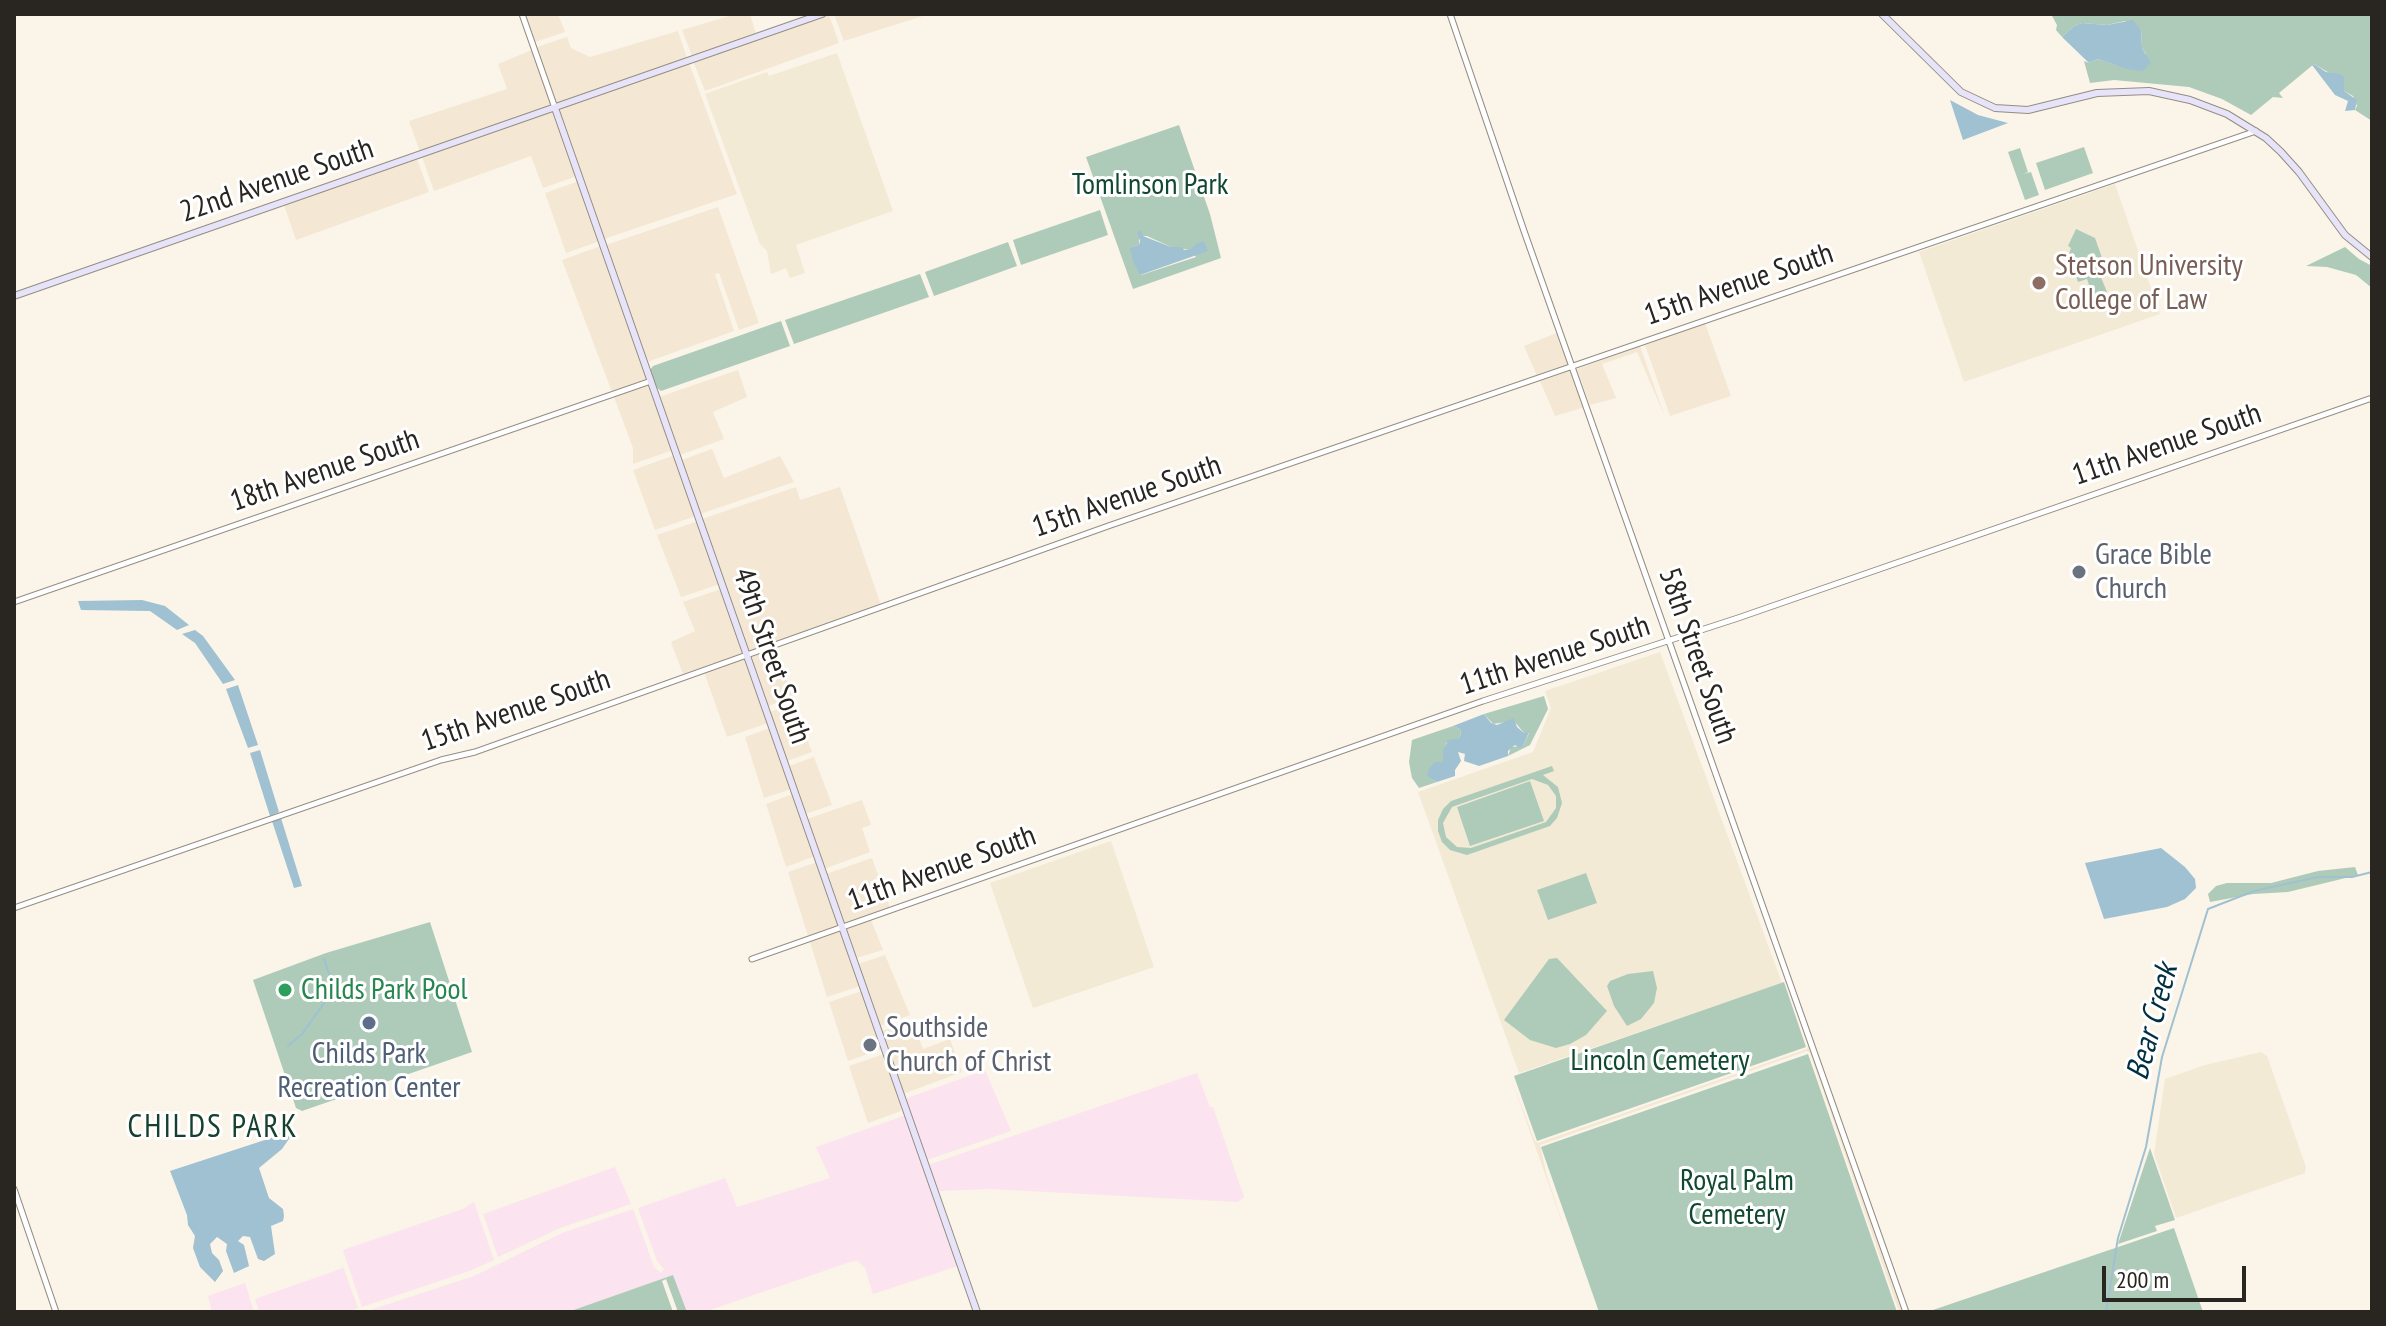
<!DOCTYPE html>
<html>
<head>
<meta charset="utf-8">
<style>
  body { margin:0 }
  #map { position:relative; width:2386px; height:1326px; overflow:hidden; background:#fbf4e8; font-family:"PT Sans Narrow",sans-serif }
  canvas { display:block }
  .frame { position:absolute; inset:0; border:16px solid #292622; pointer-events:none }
  .scale { position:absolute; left:2102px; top:1266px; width:144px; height:36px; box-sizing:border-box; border:4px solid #292622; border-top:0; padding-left:10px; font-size:24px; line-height:28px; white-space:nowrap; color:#292622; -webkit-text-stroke:6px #fff; paint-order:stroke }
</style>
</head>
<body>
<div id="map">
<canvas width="2386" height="1326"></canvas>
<div class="frame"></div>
<div class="scale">200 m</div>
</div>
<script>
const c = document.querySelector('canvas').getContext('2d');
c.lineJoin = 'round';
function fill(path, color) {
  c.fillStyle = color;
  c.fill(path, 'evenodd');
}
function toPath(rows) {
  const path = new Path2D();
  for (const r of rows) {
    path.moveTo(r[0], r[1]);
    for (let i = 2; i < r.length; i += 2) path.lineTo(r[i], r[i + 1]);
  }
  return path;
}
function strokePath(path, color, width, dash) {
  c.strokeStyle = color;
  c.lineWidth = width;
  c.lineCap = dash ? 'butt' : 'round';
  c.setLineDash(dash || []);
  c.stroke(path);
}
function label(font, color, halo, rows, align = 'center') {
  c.font = font + ' "PT Sans Narrow",sans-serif';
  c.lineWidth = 6;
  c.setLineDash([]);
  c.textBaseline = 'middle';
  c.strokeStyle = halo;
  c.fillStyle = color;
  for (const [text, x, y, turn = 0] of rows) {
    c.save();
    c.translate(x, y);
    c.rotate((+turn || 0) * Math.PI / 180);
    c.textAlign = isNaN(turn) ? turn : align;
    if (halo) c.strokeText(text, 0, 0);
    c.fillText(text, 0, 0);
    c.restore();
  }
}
fill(toPath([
  [525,14,558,14,565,32,535,42],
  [736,14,750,14,756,34,692,56,682,30],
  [834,14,929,14,844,41],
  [829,15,839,43,705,91,693,61],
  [678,31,687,58,557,104,537,47,567,37,571,48,590,57],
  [532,50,552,106,420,152,409,121,507,89,498,64],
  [689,63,737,194,604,239,559,109],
  [554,111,577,176,543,188,531,156,434,191,422,157],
  [417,159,429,192,296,240,284,205],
  [579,181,600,241,566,253,545,193],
  [718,207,759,323,739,330,719,273,715,274,734,331,647,362,606,245],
  [601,246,648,379,612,392,562,260],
  [1705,323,1731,396,1670,416,1645,345],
  [1559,332,1571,365,1537,376,1524,346],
  [1640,346,1665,417,1637,352,1602,364,1616,398,1590,405,1577,369],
  [738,370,747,397,713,412,724,439,680,455,659,397],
  [1572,370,1585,407,1555,416,1540,381],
  [650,384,673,450,633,464,633,448,614,397],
  [712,449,724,478,780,456,794,482,700,514,682,460],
  [675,455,696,516,655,530,633,470],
  [796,487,800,500,840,487,881,605,748,652,702,519],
  [698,521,720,584,681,597,657,535],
  [721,589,744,653,683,674,671,642,695,631,683,602],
  [775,649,793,697,768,706,750,657],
  [746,658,768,723,727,737,704,672],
  [794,703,812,752,787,761,770,712],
  [770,728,791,789,764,798,745,737],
  [814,757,832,805,805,814,789,766],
  [793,794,815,856,786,867,766,804],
  [862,800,871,825,862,828,870,852,824,869,807,819],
  [872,858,890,908,844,924,826,874],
  [817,862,839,926,808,936,788,872],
  [871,920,883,950,856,958,846,929],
  [841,931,860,986,827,997,810,942],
  [885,955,910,1015,880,1026,858,964],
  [1786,981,1787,981,1904,1312,1899,1312,1810,1053,1807,1051,1540,1145,1547,1176,1568,1239,1512,1081,1535,1141,1538,1143,1807,1049,1808,1046],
  [862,991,882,1049,848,1061,829,1002],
  [912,1021,923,1049,950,1039,962,1072,903,1094,882,1031],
  [884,1054,899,1096,901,1111,868,1123,849,1066]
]), '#f4e8d5');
fill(toPath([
  [985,1070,1011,1131,927,1160,905,1099],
  [1197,1073,1210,1107,1213,1107,1244,1197,1238,1202,991,1189,939,1191,942,1206,928,1165],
  [906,1115,958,1266,873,1294,865,1268,858,1261,850,1262,704,1312,687,1312,673,1275,568,1312,364,1312,474,1276,562,1233,633,1209,654,1267,661,1273,664,1269,657,1261,638,1208,725,1178,737,1207,830,1178,816,1147],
  [615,1167,631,1204,560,1228,498,1257,483,1214],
  [474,1202,494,1260,472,1270,362,1307,343,1250,463,1209],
  [341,1261,358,1308,347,1312,259,1312,255,1299,343,1268],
  [245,1283,254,1312,212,1312,208,1296]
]), '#fbe3ef');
fill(toPath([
  [837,53,893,211,796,245,805,273,790,278,786,268,771,274,767,251,760,244,705,94,767,72,769,76],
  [2115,184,2160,314,1964,382,1919,252],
  [1660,652,1782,983,1519,1073,1418,792,1533,752,1551,708,1545,691],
  [1111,841,1154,967,1033,1008,990,883],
  [2261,1052,2267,1056,2306,1167,2305,1173,2176,1218,2154,1154,2165,1079,2205,1065]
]), '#f2ead5');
fill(toPath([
  [2051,14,2372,14,2372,121,2355,110,2357,106,2353,96,2344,91,2340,74,2331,74,2314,64,2279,93,2283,98,2273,97,2251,115,2222,99,2189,87,2114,80,2090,83,2084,61,2089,63,2098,59,2119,66,2146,54,2142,48,2141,30,2125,21,2107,25,2082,23,2074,26,2062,37,2056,30,2057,25],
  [1179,125,1210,214,1221,258,1133,289,1086,157],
  [1139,236,1147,236,1171,247,1191,250,1196,257,1141,275,1131,248,1139,245],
  [2084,147,2093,173,2045,190,2036,163],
  [2020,148,2028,172,2023,174,2031,172,2039,195,2025,200,2008,152],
  [1100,210,1108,235,1021,265,1013,240],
  [2076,229,2095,238,2107,272,2100,275,2107,292,2093,297,2087,279,2078,282,2069,254,2071,248,2068,246],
  [1008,242,1017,266,934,296,925,272],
  [2345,247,2359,259,2372,266,2372,288,2356,275,2327,267,2306,266],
  [920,274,929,297,794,344,785,320],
  [781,321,790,346,661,391,656,387,650,370,653,366],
  [1544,696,1548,709,1530,745,1508,756,1511,747,1523,746,1529,733,1524,733,1514,721,1493,724,1484,714],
  [1453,726,1460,729,1461,734,1459,738,1446,743,1443,762,1438,763,1431,779,1437,782,1419,788,1412,778,1409,762,1412,740],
  [1552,766,1554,771,1543,775,1558,787,1562,803,1557,818,1550,826,1467,855,1450,850,1442,842,1438,831,1438,820,1443,809,1451,801],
  [1532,779,1548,785,1556,796,1556,808,1546,822,1471,848,1457,847,1446,837,1443,823,1452,807],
  [1530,781,1544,821,1470,846,1457,807],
  [2355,867,2358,875,2288,892,2253,894,2210,902,2208,894,2216,886,2227,883,2271,883,2318,871],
  [1586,873,1597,903,1548,920,1537,890],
  [430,922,472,1052,302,1111,296,1108,253,980,326,953],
  [1557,958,1607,1011,1586,1035,1570,1044,1556,1048,1530,1040,1504,1020,1549,959],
  [1653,971,1657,988,1654,1003,1641,1019,1627,1026,1614,1006,1607,986,1610,981,1628,974],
  [1784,982,1806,1047,1537,1141,1514,1076],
  [1808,1054,1897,1312,1599,1312,1541,1147],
  [2150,1148,2175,1220,2155,1226,2157,1231,2118,1244],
  [2174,1228,2203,1312,1927,1312],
  [673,1275,687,1312,678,1312,666,1279,662,1281,673,1312,568,1312]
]), '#aecbba');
fill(toPath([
  [2133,20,2141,30,2142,48,2151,63,2143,71,2127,69,2098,59,2089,63,2062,37,2074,26,2082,23,2107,25],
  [2314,64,2326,72,2340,74,2344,77,2344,91,2357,100,2355,110,2345,111,2348,101,2335,95,2312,65],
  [1950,100,1978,115,2008,123,1963,140],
  [1141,231,1143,236,1171,247,1182,247,1184,250,1191,249,1196,244,1204,241,1208,251,1140,275,1133,261,1130,248,1139,245,1140,241,1137,232],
  [142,600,165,606,189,625,177,630,150,611,81,610,78,601],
  [195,630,203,636,235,680,223,684,195,643,182,634],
  [238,685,258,745,248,748,226,689],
  [1484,714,1491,723,1497,725,1514,718,1517,727,1524,733,1529,732,1523,746,1519,748,1515,745,1508,751,1508,756,1479,766,1464,761,1465,754,1458,752,1461,761,1455,770,1455,776,1437,782,1431,779,1427,775,1429,769,1435,762,1443,762,1443,751,1448,740,1459,738,1461,734,1460,729,1453,726],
  [260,750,279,812,270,816,250,753],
  [281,818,302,886,294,888,272,821],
  [2161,848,2185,867,2195,879,2196,888,2185,899,2167,907,2104,919,2085,863],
  [284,1130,291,1136,282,1149,259,1168,269,1198,283,1209,284,1216,283,1221,271,1226,275,1254,264,1261,258,1259,250,1237,243,1236,238,1241,244,1245,249,1266,234,1273,226,1251,227,1244,217,1237,210,1244,212,1253,219,1260,223,1271,215,1282,200,1267,193,1248,195,1236,188,1225,187,1215,170,1171,274,1137]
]), '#9fc1d1');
strokePath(toPath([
  [288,1046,302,1034,327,999,329,974,324,959],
  [2106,1312,2118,1238,2146,1147,2162,1057,2208,909,2254,891,2318,877,2352,877,2372,872]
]), '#9fc1d1', 2);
const tertiary = toPath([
  [522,14,555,108],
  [1450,14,1524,231,1906,1312],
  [14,602,651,381],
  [14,908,441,760,475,752,1111,525,2256,131],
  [752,959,1483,701,1738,618,2372,398],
  [14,1189,56,1312]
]);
const secondary = toPath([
  [1882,14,1961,92,1995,108,2028,110,2097,93,2149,91,2190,100,2227,114,2266,138,2281,152,2299,172,2345,235,2372,257],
  [555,108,977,1312],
  [14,296,822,14]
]);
strokePath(tertiary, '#948d83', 7);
strokePath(secondary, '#948d83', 8);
strokePath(tertiary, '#fff', 5);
strokePath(secondary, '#e7e4fa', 6);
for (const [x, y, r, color] of [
  [2039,283,8,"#8d6e63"],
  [2079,572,8,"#6b7280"],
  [285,990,8,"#2e9e5b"],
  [369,1023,8,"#5c6f8a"],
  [870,1045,8,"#6b7280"]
]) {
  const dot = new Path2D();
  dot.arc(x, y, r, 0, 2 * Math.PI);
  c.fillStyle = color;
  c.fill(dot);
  strokePath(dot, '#fff', 3);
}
label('30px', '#292622', '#fff', [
  ["22nd Avenue South",277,181,-19],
  ["15th Avenue South",1739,285,-19],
  ["11th Avenue South",2167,445,-19],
  ["18th Avenue South",325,471,-19],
  ["15th Avenue South",1127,497,-19],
  ["49th Street South",771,656,71],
  ["11th Avenue South",1555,656,-18],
  ["58th Street South",1697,656,71],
  ["15th Avenue South",516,711,-19],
  ["11th Avenue South",942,869,-20]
]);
label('30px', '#10492f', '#fff', [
  ["Tomlinson Park",1150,185],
  ["Lincoln Cemetery",1660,1061],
  ["Royal Palm",1737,1181],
  ["Cemetery",1737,1215]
]);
label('30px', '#785e54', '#fff', [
  ["Stetson University",2055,266],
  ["College of Law",2055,300]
], 'left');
label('30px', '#5b616d', '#fff', [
  ["Grace Bible",2095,555],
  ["Church",2095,589],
  ["Southside",886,1028],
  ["Church of Christ",886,1062]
], 'left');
label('30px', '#27864d', '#fff', [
  ["Childs Park Pool",301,990]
], 'left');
label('30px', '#4e5e75', '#fff', [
  ["Childs Park",369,1054],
  ["Recreation Center",369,1088]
]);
label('italic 32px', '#002f41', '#fff', [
  ["Bear Creek",2153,1022,-75]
]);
c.letterSpacing = '2px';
label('32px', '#15412e', '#fff', [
  ["CHILDS PARK",213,1128]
]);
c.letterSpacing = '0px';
</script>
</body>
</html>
